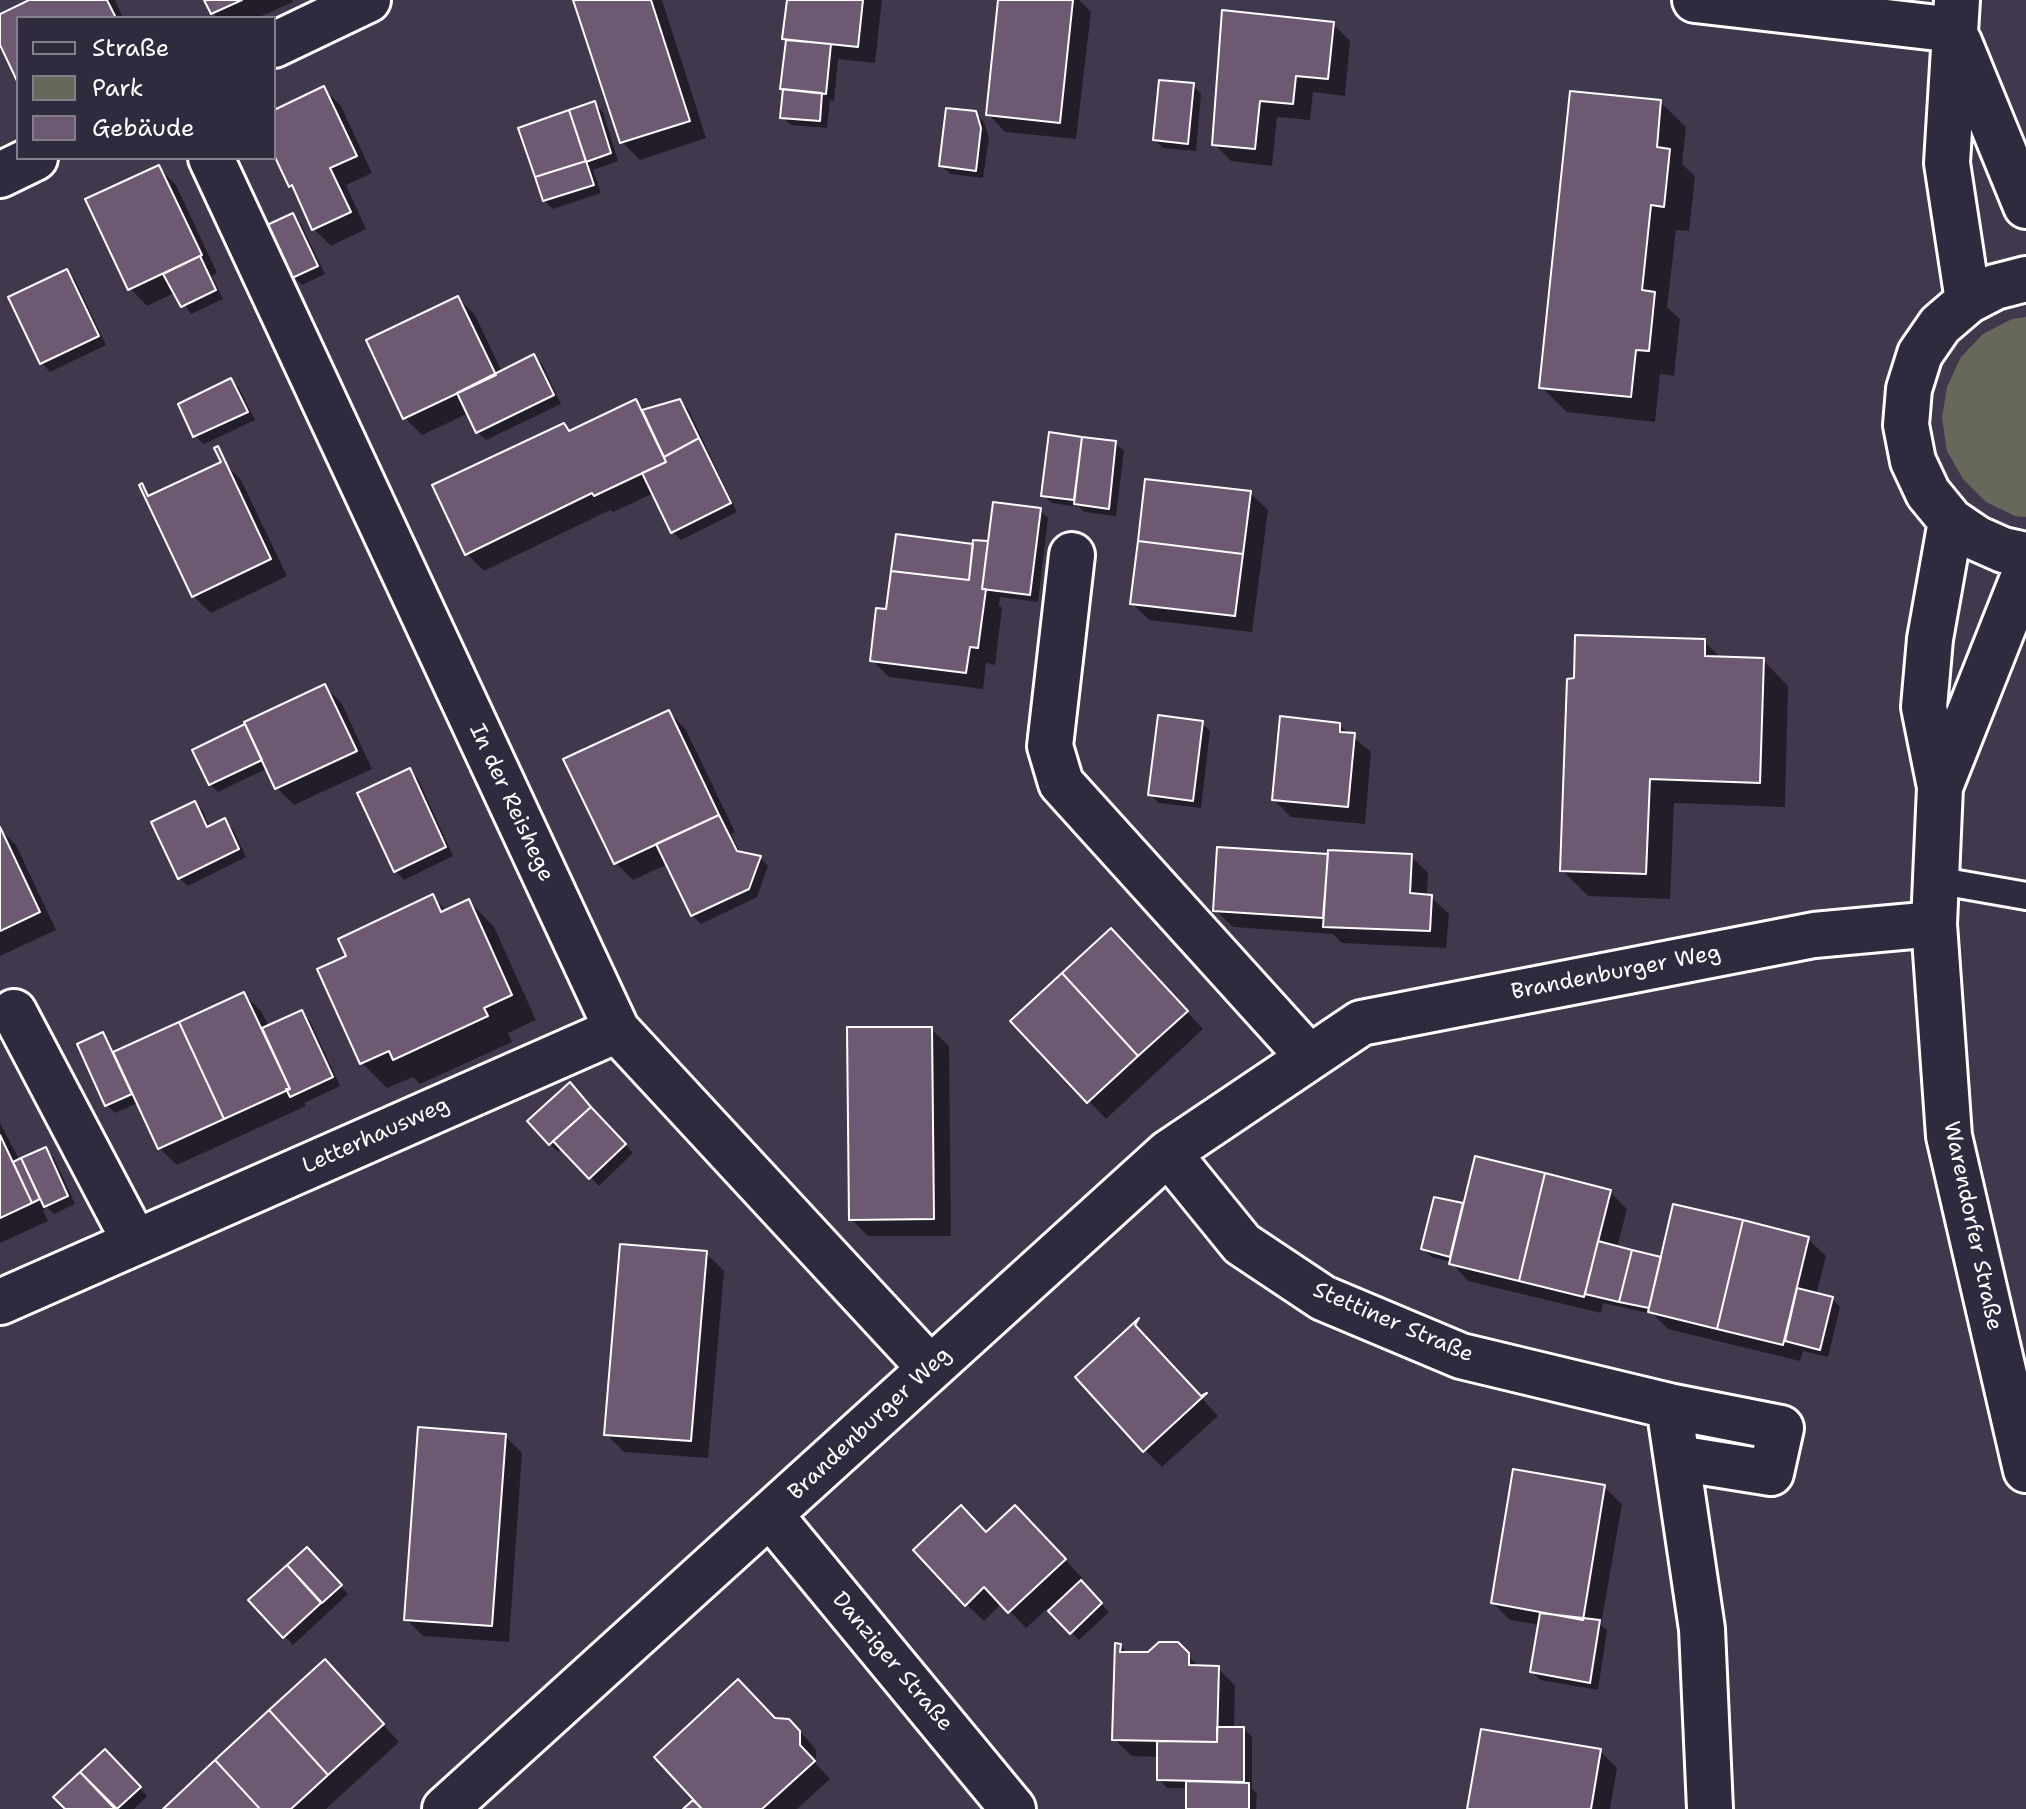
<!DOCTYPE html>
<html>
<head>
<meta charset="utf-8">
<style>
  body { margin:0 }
  #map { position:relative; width:2026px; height:1809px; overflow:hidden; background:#42384d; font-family:"Shantell Sans",sans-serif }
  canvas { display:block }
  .legend { position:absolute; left:16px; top:16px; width:260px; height:144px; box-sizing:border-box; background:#2f2a3d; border:2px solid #827f8b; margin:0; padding:10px 14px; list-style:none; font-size:24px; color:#fff }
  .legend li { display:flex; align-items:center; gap:16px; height:40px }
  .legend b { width:40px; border:2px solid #827f8b }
</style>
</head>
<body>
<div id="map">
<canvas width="2026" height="1809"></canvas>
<ul class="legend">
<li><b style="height:10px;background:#2f2a3d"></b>Straße</li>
<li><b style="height:22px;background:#676859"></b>Park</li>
<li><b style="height:22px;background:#6d5971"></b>Gebäude</li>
</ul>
</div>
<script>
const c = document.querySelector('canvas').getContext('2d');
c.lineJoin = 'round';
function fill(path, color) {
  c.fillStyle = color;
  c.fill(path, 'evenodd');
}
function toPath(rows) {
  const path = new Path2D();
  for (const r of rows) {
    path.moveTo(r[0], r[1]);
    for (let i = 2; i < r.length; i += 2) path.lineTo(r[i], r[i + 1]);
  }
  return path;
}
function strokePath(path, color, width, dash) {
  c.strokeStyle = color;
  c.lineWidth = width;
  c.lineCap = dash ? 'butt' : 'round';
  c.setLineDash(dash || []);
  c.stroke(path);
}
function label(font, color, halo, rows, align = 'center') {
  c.font = font + ' "Shantell Sans",sans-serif';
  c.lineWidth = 7;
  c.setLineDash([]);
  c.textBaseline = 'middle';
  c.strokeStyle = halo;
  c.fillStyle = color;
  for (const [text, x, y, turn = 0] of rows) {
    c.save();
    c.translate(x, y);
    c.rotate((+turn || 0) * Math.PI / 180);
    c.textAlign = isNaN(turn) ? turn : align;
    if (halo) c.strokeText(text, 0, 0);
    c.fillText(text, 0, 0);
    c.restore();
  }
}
fill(toPath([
  [2026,317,2026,517,2015,516,1986,502,1963,479,1947,451,1942,418,1947,387,1961,357,1983,334,2012,319]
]), '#676859');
fill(toPath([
  [34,0,115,0,123,18,18,18,18,78,0,40,0,16],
  [206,0,292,0,293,2,257,18,217,18],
  [575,0,662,0,706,138,640,160,622,142],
  [789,0,882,0,875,63,838,59,834,101,830,100,827,128,791,125,782,117,784,91,782,89,788,42,784,38],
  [1000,0,1079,0,1091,12,1076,139,1005,132,988,114],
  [1333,24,1350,41,1345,96,1313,92,1310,120,1277,117,1272,166,1231,161,1214,144],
  [1193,85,1201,94,1196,151,1163,148,1155,140],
  [324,89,341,106,372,173,346,185,366,229,331,246,314,229,274,150,274,112],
  [1660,102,1686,127,1682,164,1695,176,1689,231,1676,230,1667,307,1680,319,1674,376,1660,374,1655,422,1567,412,1541,387],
  [595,104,603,112,618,161,593,170,601,193,553,209,544,200],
  [975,113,984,122,989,138,983,178,950,174,942,166],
  [159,168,176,185,217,273,212,276,223,299,191,314,176,292,147,306,130,288],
  [292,215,301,224,325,274,302,285,294,277],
  [67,271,75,280,106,345,50,372,42,363,11,298],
  [458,298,475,315,502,372,534,356,542,364,561,404,486,440,477,432,469,413,422,435,405,418],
  [231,380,239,388,255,420,204,444,195,436],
  [636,401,646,411,679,401,688,409,737,512,681,540,672,531,654,493,613,512,610,510,484,571,466,553,564,425,571,432],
  [1051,434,1115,443,1124,451,1116,516,1084,512,1079,507,1052,503,1043,495],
  [224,462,241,480,287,576,211,613,193,596],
  [1250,493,1268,510,1252,632,1149,620,1132,603],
  [1040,510,1048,518,1038,602,1000,597,999,605,1002,608,995,665,986,663,983,689,889,677,872,660,888,612,975,546,975,542,990,544],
  [1704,641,1722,659,1763,660,1788,686,1785,807,1674,803,1670,899,1588,896,1562,870],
  [325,686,342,704,372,769,294,805,277,788,268,768,218,792,210,784],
  [669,712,686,730,735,832,731,834,741,854,760,858,768,866,757,897,701,924,692,915,668,864,633,880,616,863],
  [1202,723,1210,731,1201,808,1159,803,1150,794],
  [1339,725,1371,752,1365,824,1291,817,1274,800],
  [410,770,418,779,453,856,404,880,396,871,360,794],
  [195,803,203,811,210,828,224,820,233,829,246,857,188,886,179,878],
  [0,829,16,845,56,930,0,956],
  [1330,856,1411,856,1428,873,1427,896,1431,897,1449,914,1446,948,1342,943,1333,934,1233,927,1215,910],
  [432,897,447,911,469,901,494,927,536,1020,508,1033,512,1042,420,1084,413,1077,387,1088,362,1063,349,957],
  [1128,948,1203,1029,1106,1119,1013,1021],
  [244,994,261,1011,269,1027,301,1012,310,1021,340,1086,304,1103,306,1106,177,1165,159,1148,138,1103,115,1113,107,1105,102,1035,115,1053],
  [931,1029,949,1046,951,1236,868,1236,851,1219],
  [578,1093,633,1153,599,1186,562,1148,558,1152,550,1144],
  [0,1123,20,1161,45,1150,54,1158,75,1204,54,1214,47,1207,43,1210,48,1221,0,1243],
  [1610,1192,1627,1209,1617,1248,1662,1259,1808,1239,1826,1256,1816,1295,1832,1299,1840,1307,1828,1357,1803,1351,1800,1361,1668,1329,1653,1314,1603,1303,1601,1313,1468,1281,1451,1262,1432,1257,1423,1249,1462,1205,1465,1208],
  [706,1253,724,1271,708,1458,624,1452,606,1434],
  [1151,1343,1218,1416,1162,1467,1145,1450],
  [505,1436,522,1453,509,1642,423,1636,406,1619],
  [1604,1487,1622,1504,1601,1625,1607,1630,1598,1690,1540,1680,1532,1671,1540,1625,1510,1620,1493,1603],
  [1033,1524,1082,1578,1078,1581,1109,1612,1079,1640,1048,1608,1026,1628,1002,1603,984,1621,966,1604,986,1534],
  [307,1550,348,1594,293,1645,251,1600],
  [1177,1644,1200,1668,1218,1668,1235,1686,1234,1729,1244,1729,1252,1737,1252,1789,1257,1794,1256,1809,1188,1809,1188,1788,1167,1788,1159,1779,1159,1757,1132,1756,1114,1739,1120,1645,1128,1654,1148,1654],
  [342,1679,399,1742,326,1809,166,1809],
  [775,1720,788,1720,806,1738,816,1750,816,1764,830,1779,797,1809,686,1809],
  [1600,1751,1617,1768,1610,1809,1469,1809],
  [105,1752,147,1796,134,1809,67,1809,56,1797]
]), '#0007');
const building = toPath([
  [29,0,107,0,116,18,18,18,18,83,0,45,0,14,29,0],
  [204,0,242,0,211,14,204,0],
  [573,0,651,0,690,121,620,143,573,0],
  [787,0,863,0,858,47,782,39,787,0],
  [998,0,1073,0,1060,123,986,115,998,0],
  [1222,10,1334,22,1328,79,1296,76,1293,104,1260,101,1255,149,1212,145,1222,10],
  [786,40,831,44,826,94,780,89,786,40],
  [1159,80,1194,83,1188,144,1153,140,1159,80],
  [324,86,357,156,330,168,351,212,312,230,292,185,289,187,274,155,274,110,324,86],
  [783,89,822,93,820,121,780,118,783,89],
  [1570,91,1661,100,1657,147,1670,149,1664,207,1651,205,1642,290,1655,292,1649,351,1636,350,1631,397,1539,388,1570,91],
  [595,101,611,153,586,162,569,110,595,101],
  [946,108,976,111,981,128,976,171,939,166,946,108],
  [569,110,586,161,535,177,518,128,569,110],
  [586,161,594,185,543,201,535,177,586,161],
  [159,165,202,255,128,290,85,199,159,165],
  [293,213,318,266,292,278,267,225,293,213],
  [200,256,216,290,181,307,163,274,200,256],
  [67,269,99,336,40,364,8,297,67,269],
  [458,296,496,375,403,419,366,340,458,296],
  [534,354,554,395,476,433,457,393,534,354],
  [231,378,248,412,193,437,178,404,231,378],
  [636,399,666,462,594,496,592,493,465,555,432,485,564,423,569,431,636,399],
  [680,399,699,438,664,457,642,410,680,399],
  [1049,432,1082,437,1074,500,1041,496,1049,432],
  [1082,437,1116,441,1109,509,1074,504,1082,437],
  [699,438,731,503,671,533,642,473,666,462,664,457,699,438],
  [218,446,271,559,192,597,139,485,142,483,148,496,221,462,214,448,218,446],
  [1145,479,1251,491,1243,554,1138,541,1145,479],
  [993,502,1041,508,1030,595,982,589,993,502],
  [896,534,973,544,969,580,891,571,896,534],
  [973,540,988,541,982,589,986,589,978,648,970,647,966,673,870,661,876,608,886,609,891,571,969,580,973,540],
  [1138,541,1243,554,1235,616,1130,604,1138,541],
  [1575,635,1705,639,1705,656,1764,658,1760,783,1650,779,1646,874,1560,871,1567,679,1574,678,1575,635],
  [325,684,357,751,275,789,244,722,325,684],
  [669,710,719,815,614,864,563,759,669,710],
  [1158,715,1203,721,1193,801,1148,795,1158,715],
  [1280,716,1340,723,1340,732,1355,733,1348,807,1272,800,1280,716],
  [245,724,262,760,209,785,192,750,245,724],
  [410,768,446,847,394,872,357,793,410,768],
  [195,801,207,827,225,818,239,849,178,879,151,822,195,801],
  [719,815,737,851,761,856,749,889,691,916,656,844,719,815],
  [0,827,40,912,0,931,0,827],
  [1217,847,1328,854,1323,918,1213,911,1217,847],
  [1328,850,1412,854,1410,893,1432,895,1430,931,1323,927,1328,850],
  [433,894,441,912,469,899,512,995,484,1008,488,1016,393,1060,389,1051,360,1064,317,969,346,956,338,939,433,894],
  [1111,928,1188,1011,1138,1056,1062,973,1111,928],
  [1062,973,1138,1056,1087,1103,1010,1021,1062,973],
  [244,992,290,1089,224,1119,179,1022,244,992],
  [302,1010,333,1077,290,1097,286,1089,290,1089,262,1028,302,1010],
  [179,1022,224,1119,158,1149,113,1052,179,1022],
  [847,1027,932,1027,934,1219,849,1220,847,1027],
  [103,1032,132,1094,105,1106,77,1044,103,1032],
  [570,1082,591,1107,549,1145,527,1121,570,1082],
  [591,1107,626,1144,589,1179,553,1141,591,1107],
  [0,1135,32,1203,0,1218,0,1135],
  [46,1147,68,1196,44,1207,21,1158,46,1147],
  [1475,1156,1545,1173,1519,1281,1449,1264,1475,1156],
  [21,1158,40,1199,32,1203,13,1162,21,1158],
  [1545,1173,1611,1190,1584,1297,1519,1281,1545,1173],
  [1434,1197,1463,1203,1450,1257,1421,1249,1434,1197],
  [1673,1204,1743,1220,1717,1329,1648,1312,1673,1204],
  [1743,1220,1809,1237,1783,1345,1717,1329,1743,1220],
  [1598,1241,1632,1250,1619,1302,1585,1294,1598,1241],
  [620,1244,707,1251,691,1441,604,1435,620,1244],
  [1632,1250,1661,1257,1649,1308,1619,1302,1632,1250],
  [1797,1288,1833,1297,1820,1350,1785,1341,1797,1288],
  [1139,1318,1135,1325,1201,1396,1207,1393,1143,1452,1075,1377,1139,1318],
  [418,1427,506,1434,492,1626,404,1620,418,1427],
  [1513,1469,1605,1485,1583,1620,1491,1603,1513,1469],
  [961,1505,986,1532,1015,1505,1066,1559,1008,1613,984,1587,965,1606,913,1550,961,1505],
  [307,1547,342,1585,322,1603,287,1565,307,1547],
  [287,1565,321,1603,283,1638,248,1600,287,1565],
  [1081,1580,1102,1603,1070,1634,1048,1611,1081,1580],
  [1540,1613,1600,1620,1590,1683,1530,1672,1540,1613],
  [1159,1642,1178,1642,1189,1653,1189,1665,1219,1666,1217,1742,1112,1740,1115,1643,1121,1644,1120,1652,1148,1652,1159,1642],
  [325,1659,384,1724,328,1775,269,1710,325,1659],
  [738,1679,775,1718,789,1719,800,1731,800,1745,815,1761,762,1809,702,1809,654,1757,738,1679],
  [269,1710,328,1775,291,1809,260,1809,215,1760,269,1710],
  [1217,1727,1244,1727,1244,1782,1157,1780,1157,1741,1217,1742,1217,1727],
  [1481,1729,1601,1749,1591,1809,1467,1809,1481,1729],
  [105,1749,141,1787,117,1809,80,1772,105,1749],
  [215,1760,260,1809,163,1809,215,1760],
  [80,1772,115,1809,65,1809,53,1797,80,1772],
  [1186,1781,1249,1783,1249,1809,1186,1809,1186,1781],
  [693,1800,702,1809,683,1809,693,1800]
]);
fill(building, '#6d5971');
strokePath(building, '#fff', 2);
const service = toPath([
  [1935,880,2026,896]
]);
const minor = toPath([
  [1695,0,1955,30],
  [274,45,368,0],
  [211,158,617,1030,930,1368],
  [0,175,35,158],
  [1072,555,1050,746,1061,783,1309,1057],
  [14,1012,135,1242],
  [1168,1153,1242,1244,1323,1298,1461,1356,1669,1406,1702,1629,1710,1809],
  [0,1302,617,1030],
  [1669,1406,1781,1428,1771,1473,1677,1458],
  [771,1516,1013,1809],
  [445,1809,1168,1153,1361,1023,1814,935,1934,924]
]);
const secondary = toPath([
  [1957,0,1947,163,1968,301],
  [1959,42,2026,206],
  [2026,279,1995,287,1968,301,1940,325,1920,354,1909,389,1906,425,1913,461,1928,493,1951,521,1976,538,2003,550,2026,555],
  [1951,521,1930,639,1924,707,1940,787,1934,924,1949,1136,2026,1470],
  [1940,787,2026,570]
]);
strokePath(service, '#fff', 32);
strokePath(minor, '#fff', 50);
strokePath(secondary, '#fff', 50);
strokePath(service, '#2f2a3d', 26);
strokePath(minor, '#2f2a3d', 44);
strokePath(secondary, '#2f2a3d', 44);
label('22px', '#fff', '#2f2a3d', [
  ["In der Reishege",511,803,65],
  ["Brandenburger Weg",1616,973,-11],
  ["Letterhausweg",376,1136,-24],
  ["Warendorfer Straße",1972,1226,78],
  ["Stettiner Straße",1393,1323,23],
  ["Brandenburger Weg",870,1424,-43],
  ["Danziger Straße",892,1662,50]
]);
</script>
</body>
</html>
